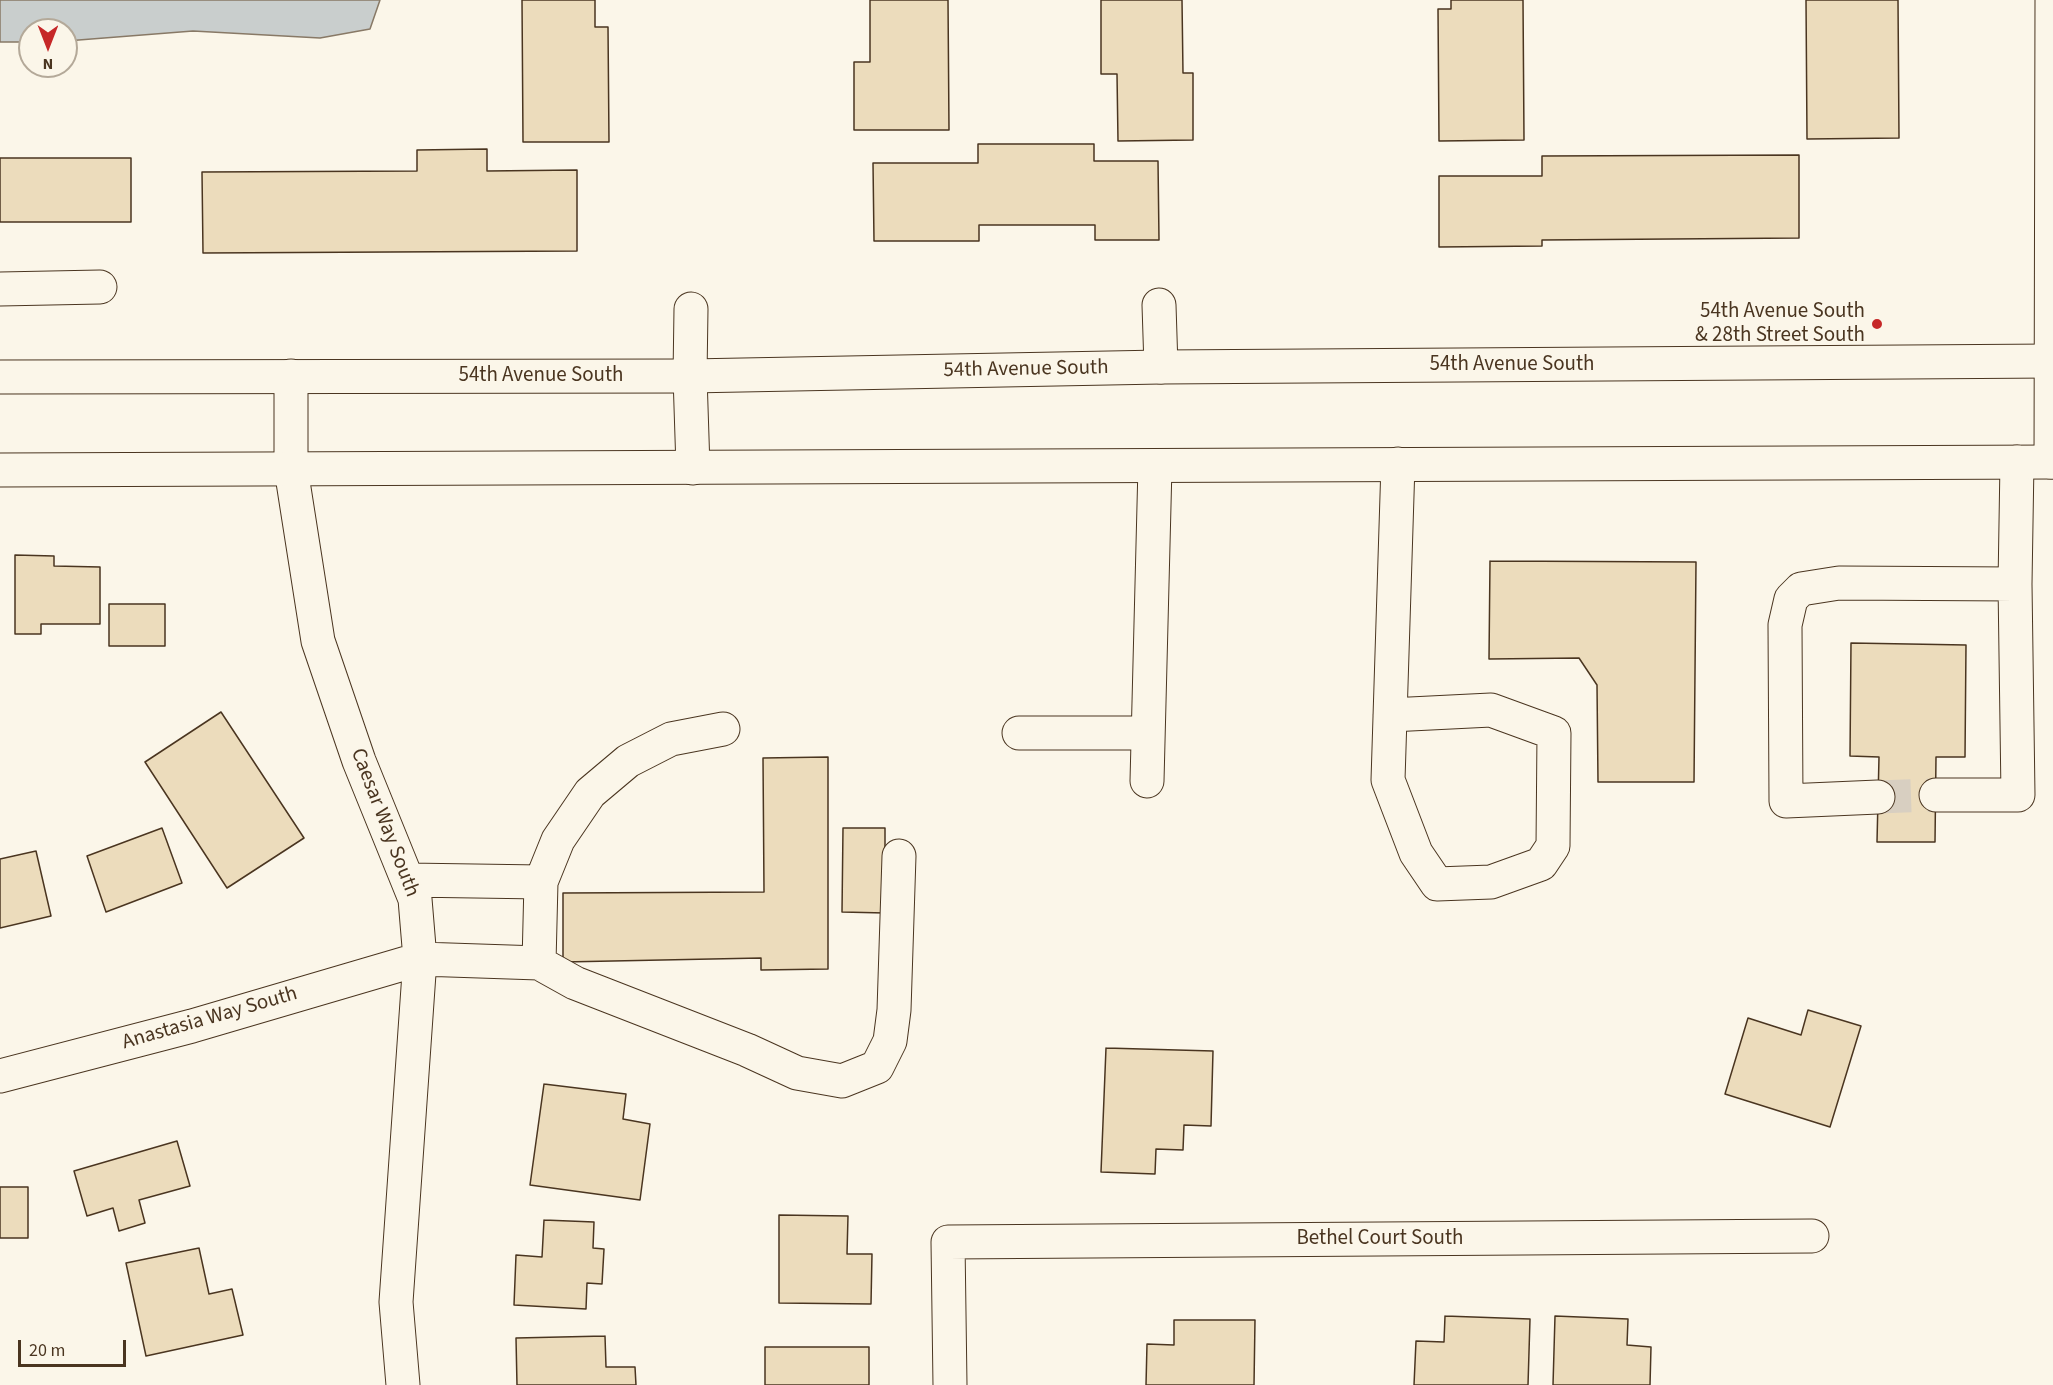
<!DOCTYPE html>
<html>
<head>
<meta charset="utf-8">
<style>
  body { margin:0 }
  #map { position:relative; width:2053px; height:1385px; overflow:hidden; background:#fbf6e9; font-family:"Source Sans 3",sans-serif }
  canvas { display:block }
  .north { position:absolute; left:18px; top:18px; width:60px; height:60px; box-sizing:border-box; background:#fbf6e9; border:2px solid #b4a999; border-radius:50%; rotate:180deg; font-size:16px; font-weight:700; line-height:24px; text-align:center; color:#4a3520 }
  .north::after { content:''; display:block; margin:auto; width:21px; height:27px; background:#c62828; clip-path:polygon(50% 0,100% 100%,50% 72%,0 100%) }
  .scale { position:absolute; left:18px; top:1340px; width:108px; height:27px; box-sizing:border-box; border:3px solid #4a3520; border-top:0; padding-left:8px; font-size:18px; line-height:21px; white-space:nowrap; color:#4a3520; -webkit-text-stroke:4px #fbf6e9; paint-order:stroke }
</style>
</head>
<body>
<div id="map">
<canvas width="2053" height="1385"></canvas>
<div class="north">N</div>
<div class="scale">20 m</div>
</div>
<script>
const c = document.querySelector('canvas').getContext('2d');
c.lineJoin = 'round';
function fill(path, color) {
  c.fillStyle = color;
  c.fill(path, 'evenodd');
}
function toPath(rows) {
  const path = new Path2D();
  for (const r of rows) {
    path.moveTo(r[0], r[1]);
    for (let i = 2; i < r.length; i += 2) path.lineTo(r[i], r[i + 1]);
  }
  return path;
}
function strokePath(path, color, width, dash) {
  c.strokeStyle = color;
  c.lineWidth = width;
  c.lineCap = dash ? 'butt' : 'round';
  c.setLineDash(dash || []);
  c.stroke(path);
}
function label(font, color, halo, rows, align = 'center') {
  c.font = font + ' "Source Sans 3",sans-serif';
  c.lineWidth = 4.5;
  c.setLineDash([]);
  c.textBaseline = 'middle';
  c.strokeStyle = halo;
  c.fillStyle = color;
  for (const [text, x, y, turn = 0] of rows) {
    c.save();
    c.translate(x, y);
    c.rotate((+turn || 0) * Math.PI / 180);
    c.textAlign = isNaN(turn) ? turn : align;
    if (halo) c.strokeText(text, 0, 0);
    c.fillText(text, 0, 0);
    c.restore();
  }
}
const water = toPath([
  [0,0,380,0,370,29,320,38,193,31,66,41,66,30,30,30,30,42,0,42,0,0]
]);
fill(water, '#c9cecd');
strokePath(water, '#887966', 1.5);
const building = toPath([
  [522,0,595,0,595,27,608,27,609,142,523,142,522,0],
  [870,0,948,0,949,130,854,130,854,62,870,62,870,0],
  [1101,0,1182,0,1183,73,1193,73,1193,140,1118,141,1117,74,1101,74,1101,0],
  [1451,0,1523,0,1524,140,1439,141,1438,9,1451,9,1451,0],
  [1806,0,1898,0,1899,138,1807,139,1806,0],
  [978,144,1094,144,1094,161,1158,161,1159,240,1095,240,1095,225,979,225,979,241,874,241,873,163,978,163,978,144],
  [487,149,487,171,577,170,577,251,203,253,202,172,417,171,417,150,487,149],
  [1799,155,1799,238,1542,240,1542,246,1439,247,1439,176,1542,176,1542,156,1799,155],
  [0,158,131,158,131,222,0,222,0,158],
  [15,555,54,556,54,566,100,567,100,624,41,624,41,634,15,634,15,555],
  [1490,561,1696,562,1694,782,1598,782,1597,685,1579,658,1489,659,1490,561],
  [109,604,165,604,165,646,109,646,109,604],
  [1851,643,1966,645,1965,757,1936,757,1935,842,1877,842,1879,757,1850,756,1851,643],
  [221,712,304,838,227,888,145,762,221,712],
  [828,757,828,969,761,970,761,958,563,962,563,893,764,892,763,758,828,757],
  [162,828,182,883,106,912,87,856,162,828],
  [843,828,885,828,885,913,842,912,843,828],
  [36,851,51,916,0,928,0,859,36,851],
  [1808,1010,1861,1026,1830,1127,1725,1094,1748,1018,1801,1035,1808,1010],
  [1106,1048,1213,1051,1211,1126,1184,1125,1183,1150,1156,1149,1155,1174,1101,1172,1106,1048],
  [544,1084,626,1094,623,1119,650,1124,640,1200,530,1185,544,1084],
  [177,1141,190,1186,139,1200,145,1223,119,1231,113,1208,87,1216,74,1171,177,1141],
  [0,1187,28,1187,28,1238,0,1238,0,1187],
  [779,1215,848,1216,847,1254,872,1254,871,1304,779,1303,779,1215],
  [544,1220,594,1222,593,1248,604,1249,602,1284,587,1283,586,1309,514,1305,516,1255,542,1257,544,1220],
  [199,1248,209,1294,232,1289,243,1335,146,1356,126,1263,199,1248],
  [1445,1316,1530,1319,1528,1385,1414,1385,1416,1341,1444,1342,1445,1316],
  [1555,1316,1628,1319,1627,1345,1651,1347,1650,1385,1553,1385,1555,1316],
  [1174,1320,1255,1320,1254,1385,1146,1385,1147,1344,1174,1345,1174,1320],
  [605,1336,606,1367,635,1367,636,1385,517,1385,516,1338,605,1336],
  [765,1347,869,1347,869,1385,765,1385,765,1347]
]);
fill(building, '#ecdcbc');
strokePath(building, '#4a3520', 1.5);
strokePath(toPath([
  [1878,797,1936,795]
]), '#d8cfc1', 33, [33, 16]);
const minor = toPath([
  [0,289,100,287],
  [1159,305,1161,367],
  [691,309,690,376,693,468],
  [291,376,291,469,318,641,359,761,415,899,420,959,396,1302,403,1385],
  [2051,462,2052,0],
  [1390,715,1491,710,1554,733,1553,846,1541,864,1491,882,1437,884,1416,853,1388,780,1398,464],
  [1019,733,1148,733],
  [1147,781,1155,466],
  [1936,795,2018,795,2015,584],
  [1878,797,1786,801,1785,625,1791,599,1801,589,1839,583,2015,584,2017,462],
  [408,880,541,882],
  [539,963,575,983,747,1050,797,1073,842,1081,877,1067,890,1041,894,1010,899,856],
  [0,1076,192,1026,420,959,539,963,541,882,558,840,590,793,628,761,671,739,723,729],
  [950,1385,948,1242,1812,1236]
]);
const major = toPath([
  [0,377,690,376,1161,367,2053,361],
  [0,470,2053,462]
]);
strokePath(minor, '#4a3520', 35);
strokePath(major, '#4a3520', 35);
strokePath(minor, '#fbf6e9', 33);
strokePath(major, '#fbf6e9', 33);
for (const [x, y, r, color] of [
  [1877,324,6,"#c62828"]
]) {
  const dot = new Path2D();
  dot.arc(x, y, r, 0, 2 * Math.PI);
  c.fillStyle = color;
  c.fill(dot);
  strokePath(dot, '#fbf6e9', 2);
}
label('21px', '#4a3520', '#fbf6e9', [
  ["54th Avenue South",1865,312],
  ["& 28th Street South",1865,336]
], 'right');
label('21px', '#4a3520', '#fbf6e9', [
  ["54th Avenue South",1512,365],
  ["54th Avenue South",1026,370,-1],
  ["54th Avenue South",541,376],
  ["Caesar Way South",384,823,69],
  ["Anastasia Way South",210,1019,-16],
  ["Bethel Court South",1380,1239]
]);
</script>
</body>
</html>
